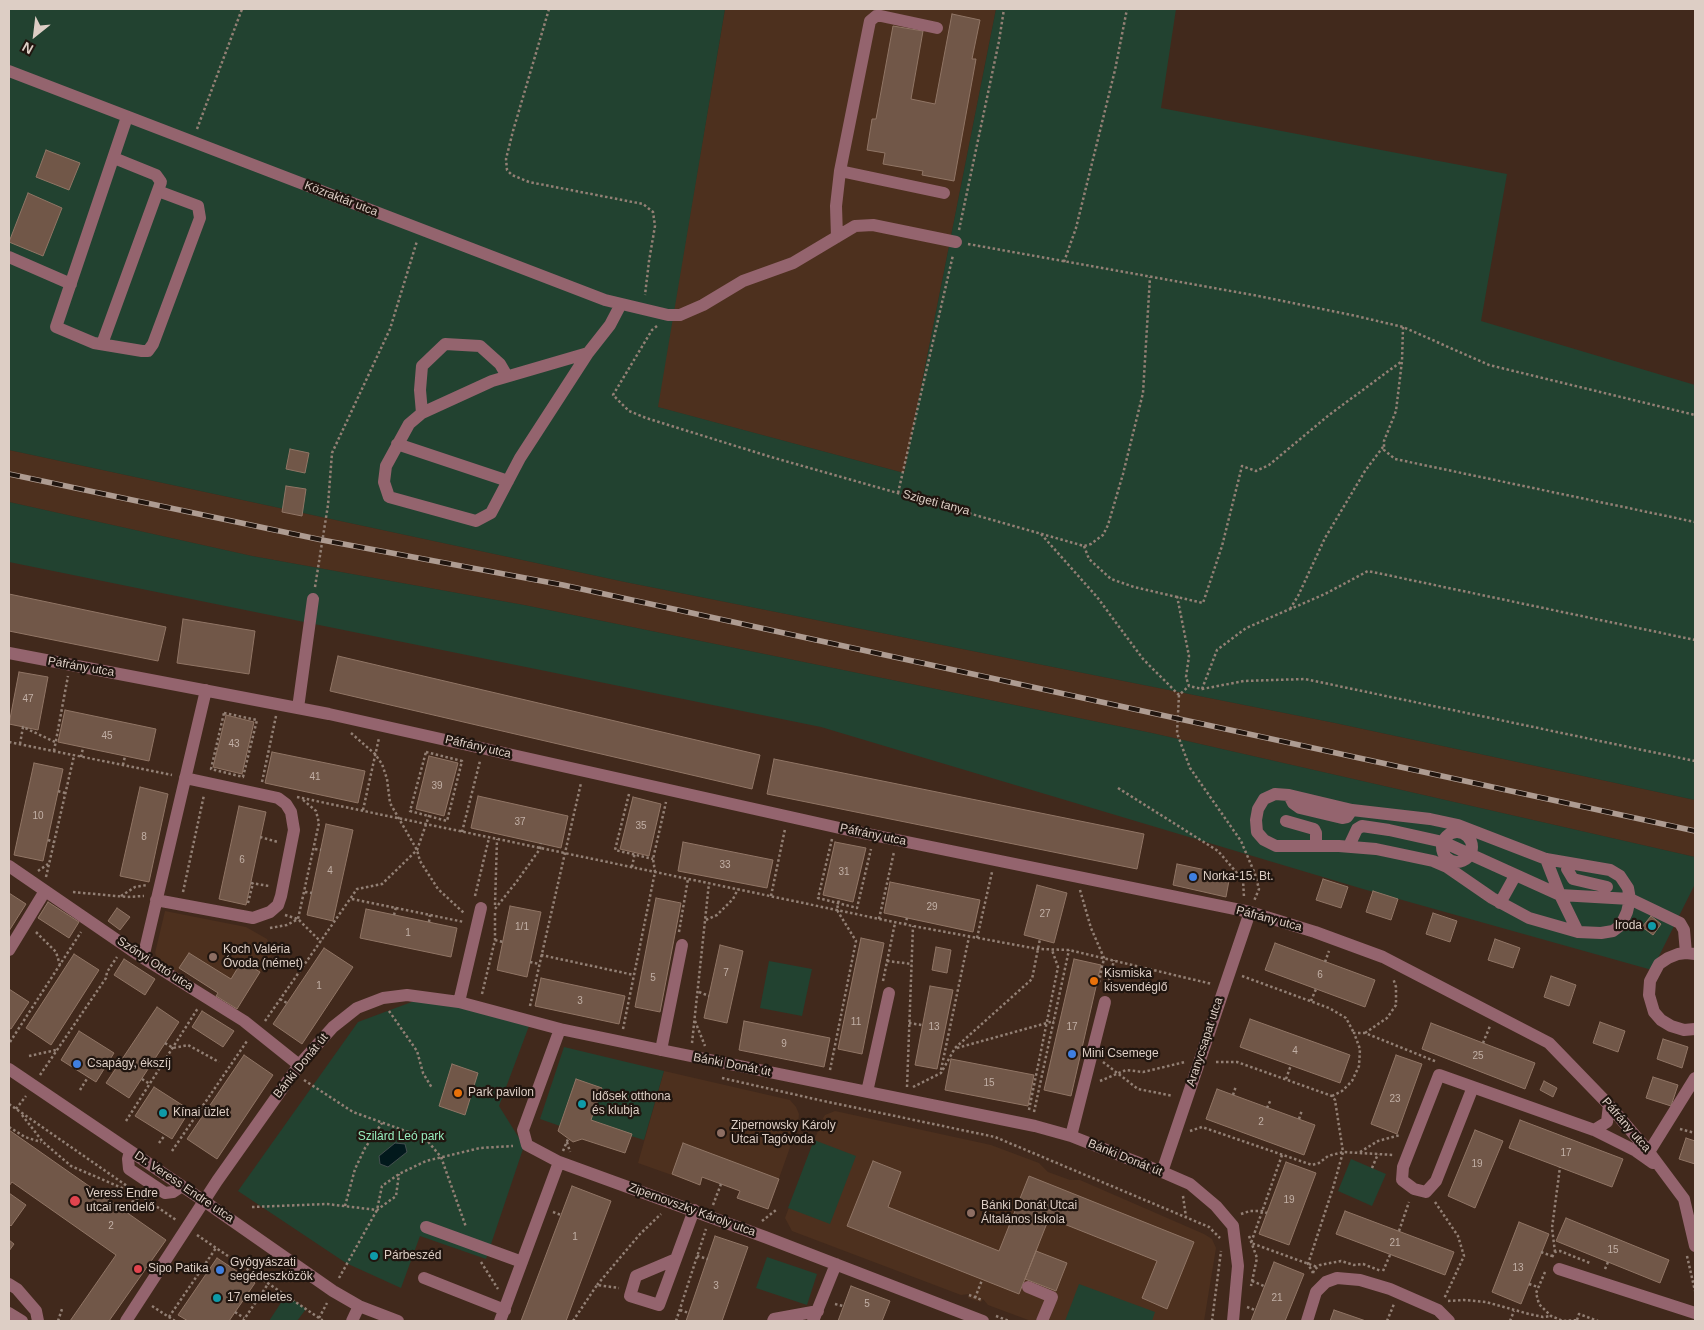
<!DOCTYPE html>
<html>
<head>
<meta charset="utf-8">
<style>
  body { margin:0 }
  #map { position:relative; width:1704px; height:1330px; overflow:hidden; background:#41291c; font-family:Helvetica,sans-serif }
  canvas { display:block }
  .frame { position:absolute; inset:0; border:10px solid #ddcec5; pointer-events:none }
  .north { position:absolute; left:10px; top:10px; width:50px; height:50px; -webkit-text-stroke:4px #20150f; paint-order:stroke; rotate:209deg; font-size:14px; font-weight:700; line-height:20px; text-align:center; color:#ddcec5 }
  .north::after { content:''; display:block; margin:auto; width:18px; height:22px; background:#ddcec5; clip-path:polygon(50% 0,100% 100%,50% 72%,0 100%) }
</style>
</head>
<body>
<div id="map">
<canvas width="1704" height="1330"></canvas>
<div class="frame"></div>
<div class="north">N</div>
</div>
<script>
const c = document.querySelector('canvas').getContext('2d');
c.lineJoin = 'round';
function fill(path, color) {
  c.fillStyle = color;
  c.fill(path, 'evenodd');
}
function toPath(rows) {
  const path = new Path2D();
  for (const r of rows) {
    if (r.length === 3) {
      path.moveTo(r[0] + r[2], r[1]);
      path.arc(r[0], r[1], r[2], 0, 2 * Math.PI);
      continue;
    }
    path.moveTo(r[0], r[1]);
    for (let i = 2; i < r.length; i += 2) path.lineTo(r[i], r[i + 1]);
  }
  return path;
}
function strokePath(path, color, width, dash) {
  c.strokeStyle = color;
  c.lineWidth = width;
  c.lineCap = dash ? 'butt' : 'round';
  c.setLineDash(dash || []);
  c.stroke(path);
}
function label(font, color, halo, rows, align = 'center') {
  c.font = font + ' Helvetica,sans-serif';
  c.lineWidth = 4.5;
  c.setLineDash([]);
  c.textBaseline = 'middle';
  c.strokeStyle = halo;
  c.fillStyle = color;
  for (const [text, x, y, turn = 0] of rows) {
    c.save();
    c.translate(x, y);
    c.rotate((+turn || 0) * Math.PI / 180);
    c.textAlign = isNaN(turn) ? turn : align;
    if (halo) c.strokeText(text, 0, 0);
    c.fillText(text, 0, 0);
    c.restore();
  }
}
fill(toPath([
  [725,9,996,9,904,473,657,407],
  [9,450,625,582,1335,723,1695,800,1695,857,1152,733,524,605,252,556,9,502],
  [165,911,246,927,267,939,273,953,237,1009,216,996,218,992,180,969,177,972,158,960,155,953],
  [664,1071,790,1100,796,1107,799,1114,798,1125,768,1209,737,1198,740,1191,703,1177,700,1185,638,1163],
  [835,1111,991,1145,1039,1163,1048,1172,1070,1180,1080,1180,1204,1234,1212,1239,1216,1248,1204,1321,1031,1321,988,1305,983,1299,981,1302,968,1298,969,1294,961,1295,792,1231,785,1218,822,1120,825,1115]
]), '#4d301e');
fill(toPath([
  [9,9,725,9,658,407,904,473,996,9,1176,9,1161,108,1507,174,1481,321,1695,385,1695,800,1335,723,625,582,9,450],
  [9,502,252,556,524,605,1152,733,1695,857,1695,884,1652,970,1363,889,821,727,9,562],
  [769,961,812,969,802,1016,760,1008],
  [417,1000,454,1006,529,1026,499,1106,524,1146,486,1259,420,1236,401,1288,346,1263,238,1191,358,1022],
  [564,1047,664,1071,644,1140,631,1136,631,1134,591,1120,602,1088,576,1079,560,1126,540,1119],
  [814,1140,856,1156,830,1224,788,1208],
  [1351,1159,1386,1174,1372,1206,1338,1191],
  [767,1257,817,1274,807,1305,756,1288],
  [1079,1284,1155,1312,1152,1321,1065,1321],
  [286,1295,306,1309,297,1321,269,1321]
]), '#224230');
const water = toPath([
  [395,1143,405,1144,407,1152,388,1167,380,1164,379,1156,395,1143]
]);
fill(water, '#02191c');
strokePath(water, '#444f4f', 1);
const building = toPath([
  [952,14,980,20,972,59,976,59,954,181,922,175,923,171,883,164,885,153,867,150,872,119,876,119,893,26,923,31,911,99,935,104,952,14],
  [46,150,80,163,69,190,36,177,46,150],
  [28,193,62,208,43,256,9,242,28,193],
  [290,449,309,453,305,473,286,469,290,449],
  [286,486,306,489,302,516,282,512,286,486],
  [9,594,166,627,158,661,9,631,9,594],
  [183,619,255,631,249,674,177,663,183,619],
  [338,656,760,755,752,789,330,691,338,656],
  [19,672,48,677,38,730,9,724,19,672],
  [65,710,156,729,149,761,58,742,65,710],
  [226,715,254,722,242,774,213,767,226,715],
  [272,752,365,771,358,803,265,783,272,752],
  [429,756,458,763,444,816,416,809,429,756],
  [774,759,1144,834,1137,869,767,794,774,759],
  [34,763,63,769,43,861,14,855,34,763],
  [140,787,168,794,149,882,120,876,140,787],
  [478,796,568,816,561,848,471,828,478,796],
  [633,797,661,804,649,856,620,849,633,797],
  [239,806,266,812,246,905,219,899,239,806],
  [326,824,353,830,333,921,307,915,326,824],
  [683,842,773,860,767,888,678,871,683,842],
  [835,842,866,848,853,902,823,895,835,842],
  [1177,864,1230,875,1226,897,1173,885,1177,864],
  [1323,879,1348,887,1341,908,1316,900,1323,879],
  [890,882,980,900,973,932,884,913,890,882],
  [1037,885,1067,893,1054,943,1024,935,1037,885],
  [1373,891,1398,899,1391,920,1366,912,1373,891],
  [9,893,26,904,9,931,9,893],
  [656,898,681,903,660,1012,635,1007,656,898],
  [48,902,79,922,69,938,38,918,48,902],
  [510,906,541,912,527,977,497,970,510,906],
  [117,908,130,917,120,930,108,921,117,908],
  [366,909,457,928,451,957,360,938,366,909],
  [1433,913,1457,921,1450,942,1426,934,1433,913],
  [1651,916,1661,924,1653,935,1642,927,1651,916],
  [861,938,884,943,862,1054,838,1049,861,938],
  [1495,939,1520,948,1513,968,1488,960,1495,939],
  [1275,943,1375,980,1365,1007,1265,970,1275,943],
  [720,945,743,951,727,1023,704,1018,720,945],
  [936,947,951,950,947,973,932,970,936,947],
  [324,948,353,967,302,1044,273,1024,324,948],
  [189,953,231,979,242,961,260,972,237,1009,216,996,218,993,179,968,189,953],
  [74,954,99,970,51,1045,26,1028,74,954],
  [124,959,155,979,145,995,114,975,124,959],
  [1074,959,1101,965,1071,1096,1044,1090,1074,959],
  [1551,976,1576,985,1569,1006,1544,997,1551,976],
  [541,978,625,996,619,1024,535,1006,541,978],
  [930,986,953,990,937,1069,915,1065,930,986],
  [9,989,29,1002,11,1029,9,1028,9,989],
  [157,1007,179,1022,129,1098,106,1083,157,1007],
  [202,1011,234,1031,223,1047,192,1027,202,1011],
  [1250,1019,1350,1055,1340,1083,1240,1047,1250,1019],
  [744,1021,830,1038,824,1067,739,1050,744,1021],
  [1600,1022,1625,1031,1618,1052,1593,1043,1600,1022],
  [1431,1023,1535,1063,1525,1089,1422,1049,1431,1023],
  [79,1031,114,1053,96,1082,61,1060,79,1031],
  [1663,1039,1688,1047,1682,1068,1657,1059,1663,1039],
  [244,1055,273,1075,217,1159,187,1139,244,1055],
  [1396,1055,1422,1064,1397,1134,1371,1124,1396,1055],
  [951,1059,1034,1075,1028,1106,945,1090,951,1059],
  [452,1064,478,1073,465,1115,439,1106,452,1064],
  [1653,1077,1678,1085,1671,1106,1646,1098,1653,1077],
  [576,1079,602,1088,591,1120,632,1134,625,1153,582,1139,573,1142,558,1131,576,1079],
  [1544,1081,1557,1088,1553,1097,1540,1090,1544,1081],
  [154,1087,190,1110,172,1139,135,1116,154,1087],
  [1217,1089,1315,1125,1304,1155,1206,1119,1217,1089],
  [1520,1120,1623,1159,1612,1187,1509,1148,1520,1120],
  [9,1130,166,1240,109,1321,70,1321,116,1255,12,1182,9,1186,9,1130],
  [1475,1130,1503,1141,1475,1208,1448,1196,1475,1130],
  [1686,1138,1695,1141,1695,1164,1679,1159,1686,1138],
  [683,1143,779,1179,768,1209,737,1198,740,1191,702,1177,700,1185,672,1174,683,1143],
  [873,1161,901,1172,888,1207,999,1251,1029,1176,1194,1242,1167,1309,1142,1298,1157,1261,1049,1218,1019,1294,847,1226,873,1161],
  [1286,1162,1316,1173,1289,1245,1259,1234,1286,1162],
  [572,1186,611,1201,566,1321,521,1321,572,1186],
  [9,1193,26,1205,11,1226,9,1224,9,1193],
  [1345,1211,1454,1252,1445,1275,1336,1234,1345,1211],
  [1566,1218,1669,1260,1660,1283,1556,1241,1566,1218],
  [1519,1222,1549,1234,1521,1304,1492,1292,1519,1222],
  [715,1236,748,1247,722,1321,686,1321,715,1236],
  [9,1240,14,1244,9,1251,9,1240],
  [1036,1251,1067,1263,1056,1291,1025,1279,1036,1251],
  [217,1258,255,1283,229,1321,188,1321,178,1315,217,1258],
  [1274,1262,1304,1274,1285,1321,1251,1321,1274,1262],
  [851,1286,890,1301,882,1321,838,1321,851,1286],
  [1334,1310,1366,1321,1330,1321,1334,1310]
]);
fill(building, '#715748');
strokePath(building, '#907565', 1);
strokePath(toPath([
  [549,9,513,131,506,159,507,170,512,175,529,182,643,204,653,212,655,226,649,261,645,295],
  [197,129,242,9],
  [959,230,999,41,1004,9],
  [968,244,1253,295,1356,316,1403,327,1489,365,1695,415],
  [1064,262,1076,228,1115,70,1127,9],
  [657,326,652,330,613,395,629,411,646,418,771,457,1084,546,1091,544,1103,535,1108,525,1123,474,1143,393,1150,277],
  [1403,327,1402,361,1396,411,1384,441,1384,450,1395,459,1695,522],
  [898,493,953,255],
  [1041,534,1097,597,1143,659,1179,695,1189,686],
  [1084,546,1089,559,1111,579,1134,587,1203,603,1222,546,1242,466,1256,471,1269,465,1329,415,1402,361],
  [315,587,328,505,332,453,390,329,417,241],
  [1177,596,1189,656,1186,677,1189,686,1202,689,1244,681,1305,679,1695,761],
  [1290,609,1298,596,1325,538,1365,471,1383,447],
  [1202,689,1217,650,1246,628,1325,594,1368,571,1695,640],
  [1179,695,1177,733,1190,768,1241,841,1255,874,1259,889,1254,901],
  [224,713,257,720,243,777,211,769,224,713],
  [351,733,375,754,382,764,387,779,390,803,417,850,420,861,438,889,465,914],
  [9,742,172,775],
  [20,744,23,727,55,742],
  [54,751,68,676],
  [426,752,462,761,447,821,410,811,426,752],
  [81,757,83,748],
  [123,765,125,756],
  [262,782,276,716],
  [1118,788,1218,851,1243,880,1244,897],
  [58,791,65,793],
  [629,794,615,850,653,859],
  [297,797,913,926,1038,949,1069,950,1212,984],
  [363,810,379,738],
  [462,832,480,761],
  [260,837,278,842],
  [832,839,818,898,857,908,871,849],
  [48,840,54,842],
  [315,849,321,850],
  [632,867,635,852],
  [38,871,48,864],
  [46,877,74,756],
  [251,883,269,886],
  [1080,890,1091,928,1104,958,1099,982,1097,982],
  [73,892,127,897,144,896],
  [183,892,204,795],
  [305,892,312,893],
  [121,896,135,887,147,885],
  [475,896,489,838],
  [771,896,785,829],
  [352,899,464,922],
  [248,903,253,883],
  [495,905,497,839],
  [495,909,517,881,540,849,541,843],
  [285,915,298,919,321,942],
  [394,915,396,907],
  [879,919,894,852],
  [706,920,717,915,733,899,738,889],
  [429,922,430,915],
  [905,925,907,918],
  [270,928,287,925,298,919,319,823,316,811,302,799],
  [36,932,56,952,60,965],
  [679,932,688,879],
  [977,938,992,872],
  [495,940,503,942],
  [541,955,634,975],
  [887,961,912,964],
  [530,962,539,964],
  [1325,962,1329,951],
  [1242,976,1329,1008,1346,1018,1354,1033],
  [883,981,895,923],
  [1107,990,1114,960],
  [699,992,709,996],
  [482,994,495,940,495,913],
  [280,999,287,1003],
  [1311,1001,1316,989],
  [530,1006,581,783],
  [389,1011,417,1051,423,1073,432,1088],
  [265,1021,357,889,382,884,417,850,430,813],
  [695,1021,705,1046],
  [909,1023,922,1025],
  [623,1029,655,872,653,859,666,802],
  [1365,1033,1387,1018,1396,1005,1396,987,1393,978],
  [10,1042,81,932],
  [165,1043,173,1048,188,1045,219,1062],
  [692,1043,709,883],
  [1483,1043,1490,1026],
  [957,1048,1054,1021],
  [29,1056,56,1050],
  [1103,1062,1138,1089,1173,1096],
  [1216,1062,1237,1062,1332,1096,1335,1100,1343,1152,1333,1188,1308,1264,1313,1273],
  [830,1070,856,941,837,910,839,899],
  [941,1070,969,937],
  [40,1075,106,978,107,972,117,957],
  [722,1078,819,1100,995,1137,1209,1227,1220,1238],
  [142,1079,150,1084],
  [1286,1079,1291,1065],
  [304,1080,353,1112,425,1138,441,1157,466,1227],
  [1100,1081,1126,1070,1143,1072,1185,1062],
  [907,1087,913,926],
  [913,1087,941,1073,955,1048,1032,979,1040,939],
  [80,1090,88,1077],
  [1233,1095,1236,1086],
  [1332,1096,1342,1091,1352,1081,1359,1066,1360,1049,1354,1033,1365,1033,1437,1062],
  [9,1104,176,1220],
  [1267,1108,1271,1099],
  [16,1109,26,1096],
  [1029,1110,1058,967,1052,950],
  [1034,1112,1069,950],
  [22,1115,43,1142,71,1166,129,1191,133,1196,133,1201,128,1210,129,1211],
  [1299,1119,1302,1110],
  [126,1121,198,1008],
  [9,1127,25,1137,41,1142],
  [1680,1129,1695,1133],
  [1190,1131,1202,1127,1312,1165,1319,1163,1328,1156,1343,1152,1394,1155],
  [567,1142,570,1152],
  [159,1143,165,1135],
  [172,1151,247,1041],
  [563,1151,568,1139],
  [1360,1152,1378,1141,1400,1135],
  [1282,1155,1251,1243,1317,1267],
  [1372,1168,1378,1154],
  [1183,1196,1186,1217],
  [1435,1202,1458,1236,1464,1256,1444,1299],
  [713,1205,721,1184],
  [345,1206,355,1169,365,1148,382,1123],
  [252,1207,327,1204,377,1210,396,1196,399,1174],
  [553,1212,561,1215],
  [128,1213,140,1195],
  [1241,1214,1250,1211,1262,1211,1267,1213],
  [762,1221,776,1210],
  [1399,1231,1409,1202],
  [197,1235,322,1320,322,1321],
  [1249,1236,1257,1258,1251,1286],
  [1541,1252,1552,1256],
  [1555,1252,1552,1228,1560,1167],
  [697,1256,708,1259],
  [1687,1256,1695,1291],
  [1552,1257,1555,1252,1560,1251,1590,1263],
  [481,1262,498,1289],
  [1605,1269,1608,1262],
  [1383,1271,1390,1255],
  [1545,1272,1536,1293,1539,1304,1551,1316,1563,1321,1577,1320],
  [1313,1273,1314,1270,1320,1265,1341,1261,1354,1265,1363,1264,1381,1271],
  [339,1278,377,1210,382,1186,399,1174,426,1161,480,1148,513,1146],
  [1252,1281,1264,1286],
  [1529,1284,1538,1287],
  [597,1285,640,1234,661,1214],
  [969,1295,982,1300],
  [975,1298,982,1280],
  [1448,1301,1464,1300,1486,1302,1529,1314,1543,1317,1551,1316],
  [835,1304,843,1306],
  [152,1306,175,1321],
  [1247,1307,1255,1310],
  [680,1310,689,1313],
  [235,1312,244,1318],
  [996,1316,1009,1321],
  [169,1317,216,1248],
  [319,1318,327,1303],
  [1577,1320,1579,1314,1598,1321],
  [58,1321,62,1309],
  [243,1321,268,1284],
  [573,1321,597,1285,619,1288],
  [676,1321,706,1229],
  [1212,1321,1221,1251],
  [1387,1321,1394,1304],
  [1510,1321,1514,1311]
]), '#938075', 2.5, [2.5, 2.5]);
strokePath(toPath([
  [9,71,605,300,668,315,680,315,703,305,743,281,793,263,855,226,873,225,956,242],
  [127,117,56,327,94,343,142,351,148,351,153,344,200,218,198,206,158,191],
  [840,171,944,193],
  [837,237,836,206,840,171,870,21,876,16,881,16,937,28],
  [9,257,71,284],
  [102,344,161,182,156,175,114,158],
  [588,353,492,381,422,413,409,424,386,466,384,482,389,497,476,521,491,513,520,458,588,353,610,325,621,304],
  [422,413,420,390,422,366,445,344,480,346,500,364,507,376],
  [397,444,508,481],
  [9,653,329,714,853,831,1250,912,1315,932,1383,957,1549,1043,1609,1105,1649,1152,1684,1199,1695,1246],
  [298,708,313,599],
  [1275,794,1289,795,1352,810,1430,819,1458,825,1546,859,1610,870,1620,876,1628,888,1630,899,1627,912,1621,925,1613,931,1601,933,1578,932,1529,918,1492,898,1447,867,1433,861,1376,849,1339,846,1276,846,1264,840,1257,832,1256,820,1258,809,1264,799,1275,794],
  [1289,795,1293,803,1300,808,1342,818,1347,817,1352,810],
  [1286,821,1314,829,1316,833,1316,846],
  [1457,847,15],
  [1349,846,1357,829,1362,826,1389,830,1443,842,1560,895,1630,899,1680,923,1684,930,1686,953],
  [1546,859,1560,895,1578,932],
  [9,866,143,958,244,1021,299,1065],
  [1567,869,1573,879,1607,887],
  [156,900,253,918,270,912,278,905,281,896,294,830,291,812,286,804,278,798,185,778],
  [1500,903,1515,876],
  [9,950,45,891],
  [1695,954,1686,953,1678,954,1668,958,1659,964,1650,981,1649,995,1654,1012,1661,1020,1671,1026,1684,1030,1695,1029],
  [143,958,206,690],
  [459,1002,481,908],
  [661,1050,682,945],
  [9,1069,204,1201,333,1291,359,1306,398,1321],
  [1473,1087,1436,1181,1426,1192,1414,1189,1402,1180,1403,1167,1439,1075,1594,1130,1636,1151,1653,1163],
  [867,1092,889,993],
  [1594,1130,1607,1122,1609,1105],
  [1071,1136,1105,1002],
  [130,1151,128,1159,129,1169,165,1193,173,1192,182,1186],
  [1649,1152,1695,1078],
  [559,1162,527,1145,523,1130,560,1029],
  [1162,1172,1250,912],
  [426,1227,522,1262],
  [676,1259,636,1276,630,1296,659,1305,694,1210],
  [1559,1269,1695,1313],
  [424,1278,505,1310],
  [9,1284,17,1289,36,1311,38,1321],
  [1028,1287,1052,1297,1042,1321],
  [9,1313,22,1321],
  [126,1321,217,1181,299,1065,333,1027,357,1008,383,998,407,995,459,1002,560,1029,661,1050,1035,1126,1071,1136,1167,1174,1190,1184,1216,1206,1233,1226,1238,1266,1233,1321],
  [352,1321,359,1306],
  [500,1321,559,1162,765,1237,983,1321],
  [773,1321,774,1319,818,1311],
  [813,1321,836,1264],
  [1307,1321,1316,1292,1326,1282,1337,1278,1360,1280,1390,1289,1438,1310,1449,1321]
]), '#94646e', 12);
const rail = toPath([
  [9,474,322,540,563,585,1695,831]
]);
strokePath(rail, '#ae9c92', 5.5);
strokePath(rail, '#20150f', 4, [11]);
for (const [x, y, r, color] of [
  [1193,877,5,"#3f7fe0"],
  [1652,926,5,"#0f9aa8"],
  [213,957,5,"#8d6e63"],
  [1094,981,5,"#e8710a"],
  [1072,1054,5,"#3f7fe0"],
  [77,1064,5,"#3f7fe0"],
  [458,1093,5,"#e8710a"],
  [582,1104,5,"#0f9aa8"],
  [163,1113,5,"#0f9aa8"],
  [721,1133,5,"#8d6e63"],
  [75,1201,6,"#e0444e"],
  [971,1213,5,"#8d6e63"],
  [374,1256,5,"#0f9aa8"],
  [138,1269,5,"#e0444e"],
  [220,1270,5,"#3f7fe0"],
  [217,1298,5,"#0f9aa8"]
]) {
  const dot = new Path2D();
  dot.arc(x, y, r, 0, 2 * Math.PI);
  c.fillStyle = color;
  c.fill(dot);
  strokePath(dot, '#20150f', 2);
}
label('10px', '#c2b0a6', null, [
  ["47",28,699],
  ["45",107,736],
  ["43",234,744],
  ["41",315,777],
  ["39",437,786],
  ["10",38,816],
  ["37",520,822],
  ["35",641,826],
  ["8",144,837],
  ["6",242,860],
  ["33",725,865],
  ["4",330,871],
  ["31",844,872],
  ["29",932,907],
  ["27",1045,914],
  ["1/1",522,927],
  ["1",408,933],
  ["7",726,973],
  ["6",1320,975],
  ["5",653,978],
  ["1",319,986],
  ["3",580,1001],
  ["11",856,1022],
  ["13",934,1027],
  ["17",1072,1027],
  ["9",784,1044],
  ["4",1295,1051],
  ["25",1478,1056],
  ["15",989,1083],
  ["23",1395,1099],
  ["2",1261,1122],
  ["17",1566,1153],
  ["19",1477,1164],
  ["19",1289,1200],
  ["2",111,1226],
  ["1",575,1237],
  ["21",1395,1243],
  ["15",1613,1250],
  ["13",1518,1268],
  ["3",716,1286],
  ["21",1277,1298],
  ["5",867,1304]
]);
label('12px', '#ddcec5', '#20150f', [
  ["Közraktár utca",341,199,21],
  ["Szigeti tanya",936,503,15],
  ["Páfrány utca",81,667,10],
  ["Páfrány utca",478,747,13],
  ["Páfrány utca",873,835,12],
  ["Páfrány utca",1269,919,15],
  ["Szőnyi Ottó utca",155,964,33],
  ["Aranycsapat utca",1205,1042,-72],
  ["Bánki Donát út",732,1065,11],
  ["Bánki Donát út",301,1066,-51],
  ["Páfrány utca",1626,1125,49],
  ["Bánki Donát út",1125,1158,22],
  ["Dr. Veress Endre utca",184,1187,34],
  ["Zipernovszky Károly utca",692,1210,20]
]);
label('12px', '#ddcec5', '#20150f', [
  ["Norka-15. Bt.",1203,877],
  ["Iroda",1642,926,"right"],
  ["Koch Valéria",223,950],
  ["Óvoda (német)",223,964],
  ["Kismiska",1104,974],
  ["kisvendéglő",1104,988],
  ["Mini Csemege",1082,1054],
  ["Csapágy, ékszíj",87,1064],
  ["Park pavilon",468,1093],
  ["Idősek otthona",592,1097],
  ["és klubja",592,1111],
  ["Kínai üzlet",173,1113],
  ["Zipernowsky Károly",731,1126],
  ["Utcai Tagóvoda",731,1140],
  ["Veress Endre",86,1194],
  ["utcai rendelő",86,1208],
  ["Bánki Donát Utcai",981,1206],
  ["Általános Iskola",981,1220],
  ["Párbeszéd",384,1256],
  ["Gyógyászati",230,1263],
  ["segédeszközök",230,1277],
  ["Sipo Patika",148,1269],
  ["17 emeletes",227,1298]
], 'left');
label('12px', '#96ecbc', '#20150f', [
  ["Szilárd Leó park",401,1137]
]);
</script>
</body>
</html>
